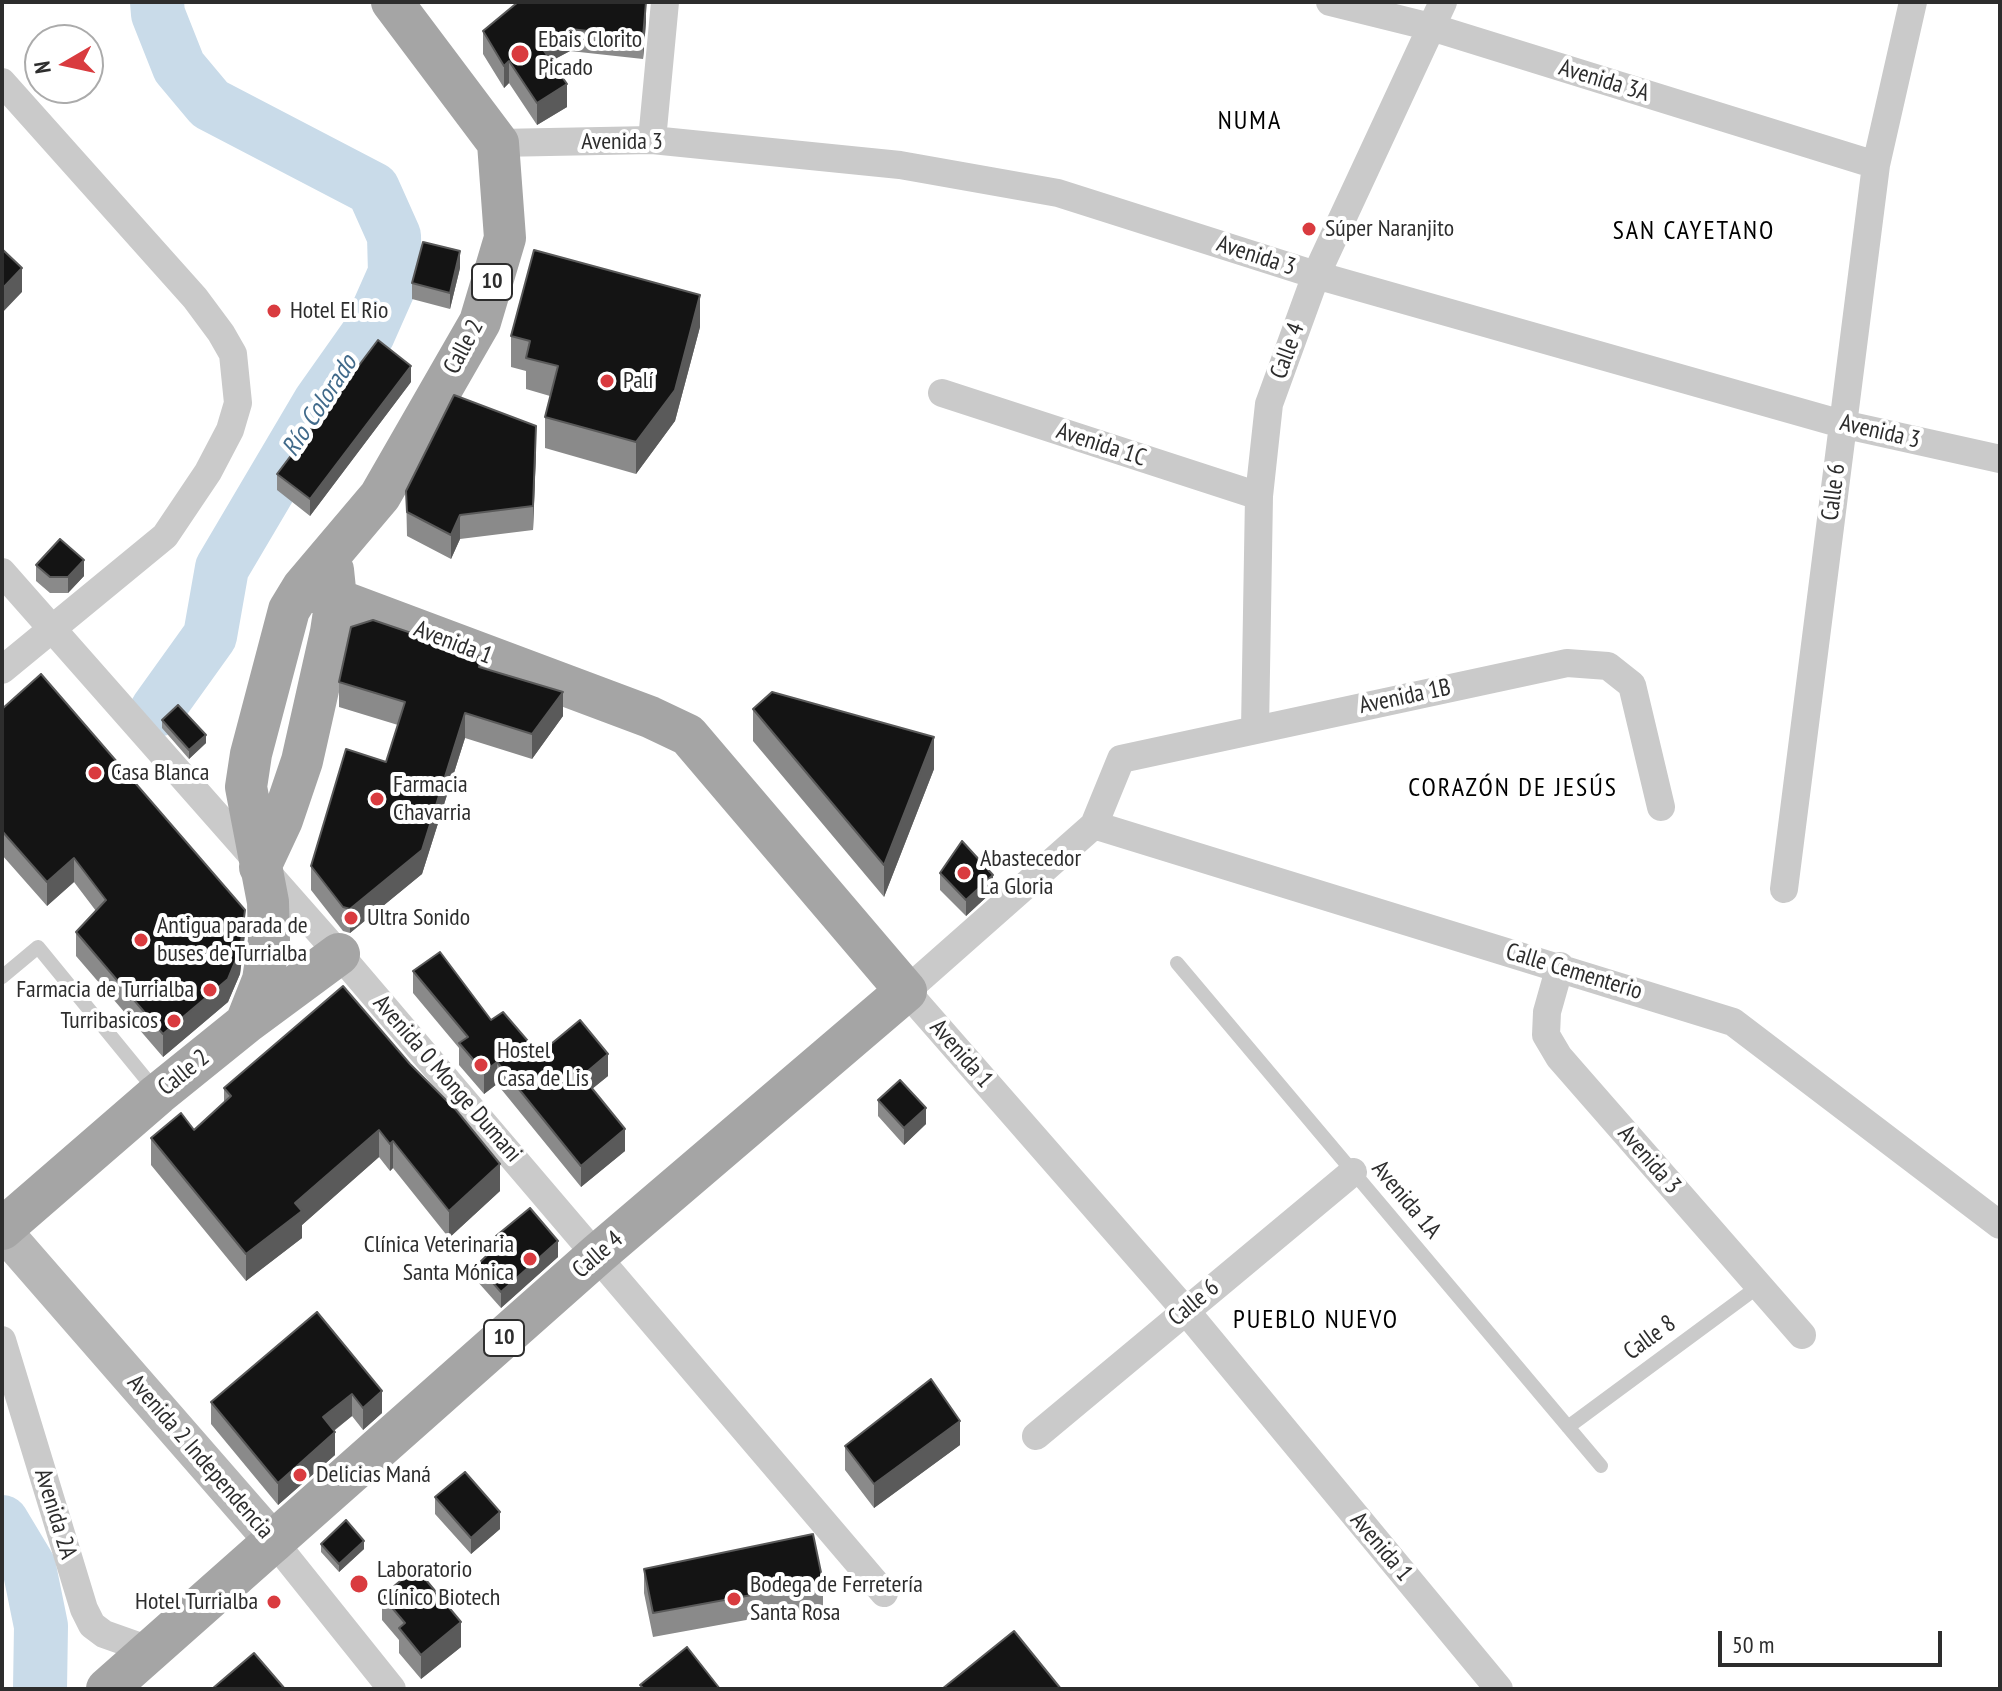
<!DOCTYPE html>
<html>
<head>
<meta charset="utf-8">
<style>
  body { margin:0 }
  #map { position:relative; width:2002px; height:1691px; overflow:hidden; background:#fff; font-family:"PT Sans Narrow",sans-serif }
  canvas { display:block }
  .frame { position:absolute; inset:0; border:4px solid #2d2d2d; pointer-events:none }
  .north { position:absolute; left:24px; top:24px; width:80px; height:80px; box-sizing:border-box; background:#fff; border:2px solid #ababab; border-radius:50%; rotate:261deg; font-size:22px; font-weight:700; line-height:32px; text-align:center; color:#2d2d2d }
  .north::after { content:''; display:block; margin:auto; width:28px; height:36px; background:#d93b3f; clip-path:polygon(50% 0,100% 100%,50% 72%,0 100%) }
  .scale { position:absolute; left:1718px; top:1631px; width:224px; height:36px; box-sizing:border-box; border:4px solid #2d2d2d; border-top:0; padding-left:10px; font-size:24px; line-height:28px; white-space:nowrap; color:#2d2d2d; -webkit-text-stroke:6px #fff; paint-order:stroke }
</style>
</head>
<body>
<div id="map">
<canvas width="2002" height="1691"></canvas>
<div class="frame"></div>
<div class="north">N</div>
<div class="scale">50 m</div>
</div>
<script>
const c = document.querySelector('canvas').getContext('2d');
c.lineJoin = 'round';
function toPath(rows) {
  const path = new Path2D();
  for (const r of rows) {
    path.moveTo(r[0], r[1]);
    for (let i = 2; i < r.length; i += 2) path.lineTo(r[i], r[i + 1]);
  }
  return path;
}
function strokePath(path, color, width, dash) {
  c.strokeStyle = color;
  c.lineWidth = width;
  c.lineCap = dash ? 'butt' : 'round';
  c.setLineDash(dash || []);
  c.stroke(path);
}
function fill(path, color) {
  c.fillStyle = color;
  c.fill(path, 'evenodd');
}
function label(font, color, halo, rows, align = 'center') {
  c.font = font + ' "PT Sans Narrow",sans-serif';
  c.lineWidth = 8;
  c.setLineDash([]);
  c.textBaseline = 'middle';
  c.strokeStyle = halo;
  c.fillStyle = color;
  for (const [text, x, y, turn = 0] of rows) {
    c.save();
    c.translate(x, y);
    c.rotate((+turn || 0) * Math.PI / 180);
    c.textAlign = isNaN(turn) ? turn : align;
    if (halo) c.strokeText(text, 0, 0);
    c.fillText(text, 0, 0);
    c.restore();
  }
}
strokePath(toPath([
  [157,710,210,636,222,568,320,402,368,334,395,273,394,236,373,189,210,104,179,67,158,14,157,2],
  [2,1522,29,1567,41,1626,40,1689]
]), '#c9dbe9', 54);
strokePath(toPath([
  [1177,963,1601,1466],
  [2,977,38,947,155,1090],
  [1568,1427,1759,1286]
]), '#cacaca', 14);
strokePath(toPath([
  [1330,2,1431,27,1876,165],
  [2,82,195,298,221,333,233,354,238,403,230,430,208,472,165,536,2,670],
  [652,140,665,2],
  [498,143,652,140,900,165,1058,193,1316,275,1842,424,2000,459],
  [942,393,1259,496],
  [2,572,339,954,884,1593],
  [1255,729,1259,496,1269,404,1316,275,1443,2],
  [1094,825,1733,1022,2000,1225],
  [1784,889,1876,165,1913,2],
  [1560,966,1547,1012,1546,1035,1559,1057,1802,1335],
  [2,1340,84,1609,92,1625,104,1634,152,1651],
  [1036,1436,1353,1172],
  [275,1543,392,1689],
  [1499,1689,1185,1310,906,991,1094,825,1121,759,1567,663,1608,666,1632,685,1661,807]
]), '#cacaca', 28);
strokePath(toPath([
  [2,1230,275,1543]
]), '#b7b7b7', 38);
strokePath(toPath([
  [260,867,282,820,302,761,331,632,336,599,333,570],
  [247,1022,339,954],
  [2,1229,158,1094,246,1023,263,980,269,940,268,902,246,787,251,754,289,610,303,587,380,496,480,322,505,238,498,143,392,2],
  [107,1689,598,1254,906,991,688,735,650,717,303,587]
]), '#a5a5a5', 42);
fill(toPath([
  [646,22,643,59,570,51,551,61,567,107,537,125,509,83,504,88,483,54,483,31],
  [460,268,450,309,412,299,412,283],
  [700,327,675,421,636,474,545,448,545,417,550,396,526,389,526,371,511,367,511,336],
  [411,382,310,516,277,490,277,474],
  [536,450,533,530,460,539,451,559,407,536,406,491],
  [36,565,84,576,68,593,50,593,36,581],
  [482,668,563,716,532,759,465,738,422,874,350,933,343,931,311,890,311,866,386,762,398,725,339,707,339,682],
  [2,709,245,934,240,974,228,1002,163,1057,76,956,76,932,96,911,74,882,47,906,2,855],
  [753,709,934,769,884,897,753,741],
  [162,720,206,743,189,759,162,728],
  [940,873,993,891,966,916,940,890],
  [413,971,491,1020,539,1054,608,1076,592,1089,625,1151,581,1187,497,1084,484,1094,459,1065,459,1048,413,993],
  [343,986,500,1191,449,1238,393,1168,390,1171,379,1157,302,1225,302,1238,246,1281,151,1165,151,1138,194,1130,224,1102,224,1088],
  [878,1100,926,1124,904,1145,878,1116],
  [496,1236,558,1257,501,1308,477,1281,477,1265,496,1247],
  [317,1312,382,1413,363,1430,352,1416,334,1431,335,1455,278,1505,211,1424,211,1402],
  [960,1445,874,1508,845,1470,845,1446],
  [435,1497,500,1529,471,1554,435,1514],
  [321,1544,364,1549,339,1572,321,1552],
  [644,1569,823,1582,823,1606,653,1637,644,1593],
  [382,1596,461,1647,421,1679,399,1653,399,1640,382,1620]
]), '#8a8a8a');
fill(toPath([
  [646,2,646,22,643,59,643,37],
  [570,29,570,51,540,67,540,45],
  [509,61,509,83,504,88,504,66],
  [567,84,567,107,537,125,537,103],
  [460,251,460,268,450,309,450,293],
  [22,268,22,292,2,313,2,289],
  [700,295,700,327,675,421,636,474,636,442],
  [411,366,411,382,310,516,310,499],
  [536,426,536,450,533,530,533,506],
  [460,515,460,539,451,559,451,535],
  [84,560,84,576,68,593,68,577],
  [563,692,563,716,532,759,532,734],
  [465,713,465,738,422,874,350,933,350,909],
  [206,735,206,743,189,759,189,750],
  [934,737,934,769,884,897,884,865],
  [74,858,74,882,47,906,47,882],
  [993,875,993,891,966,916,966,900],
  [245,910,245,934,240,974,228,1002,163,1057,163,1034],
  [608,1054,608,1076,582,1097,582,1076],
  [497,1062,497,1084,484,1094,484,1072],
  [926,1108,926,1124,904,1145,904,1128],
  [625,1129,625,1151,581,1187,581,1166],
  [379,1130,379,1157,302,1225,302,1238,246,1281,246,1254,295,1203],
  [393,1141,393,1168,390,1171,390,1144],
  [500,1164,500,1191,449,1238,449,1211],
  [558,1241,558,1257,501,1308,501,1292],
  [382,1391,382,1413,363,1430,363,1408],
  [352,1394,352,1416,323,1439,323,1417],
  [960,1421,960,1445,874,1508,874,1484],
  [335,1432,335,1455,278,1505,278,1483],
  [500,1512,500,1529,471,1554,471,1538],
  [364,1541,364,1549,339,1572,339,1564],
  [461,1622,461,1647,421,1679,421,1655]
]), '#5a5a5a');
const building = toPath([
  [518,2,646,2,643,37,570,29,540,45,567,84,537,103,509,61,504,66,483,31,518,2],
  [423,242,460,251,450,293,412,283,423,242],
  [2,249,22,268,2,289,2,249],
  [534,250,700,295,675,390,636,442,545,417,558,366,526,358,530,341,511,336,534,250],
  [378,340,411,366,310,499,277,474,378,340],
  [454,395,536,426,533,506,460,515,451,535,407,512,406,491,454,395],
  [60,539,84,560,68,577,50,577,36,565,60,539],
  [373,620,482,657,479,667,563,692,532,734,465,713,422,850,350,909,343,907,311,866,346,749,386,762,405,702,339,682,351,627,373,620],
  [41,674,245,910,240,950,228,979,163,1034,76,932,106,900,74,858,47,882,2,831,2,709,41,674],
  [772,692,934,737,884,865,753,709,772,692],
  [178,705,206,735,189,750,162,720,178,705],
  [962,841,993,875,966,900,940,873,962,841],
  [440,952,491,1020,503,1012,539,1054,580,1020,608,1054,582,1076,625,1129,581,1166,497,1062,484,1072,459,1043,468,1037,413,971,440,952],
  [343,986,410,1064,456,1110,500,1164,449,1211,393,1141,390,1144,379,1130,295,1203,302,1211,246,1254,151,1138,181,1113,194,1130,231,1096,224,1088,343,986],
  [900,1080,926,1108,904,1128,878,1100,900,1080],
  [530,1208,558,1241,501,1292,477,1265,501,1242,496,1236,530,1208],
  [317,1312,382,1391,363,1408,352,1394,323,1417,335,1432,278,1483,211,1402,317,1312],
  [931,1379,960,1421,874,1484,845,1446,931,1379],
  [465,1472,500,1512,471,1538,435,1497,465,1472],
  [346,1520,364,1541,339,1564,321,1544,346,1520],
  [813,1534,823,1582,653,1613,644,1569,813,1534],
  [416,1568,461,1622,421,1655,399,1628,405,1623,382,1596,416,1568],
  [1014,1631,1061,1689,942,1689,1014,1631],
  [687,1647,720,1689,644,1689,640,1685,687,1647],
  [254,1653,285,1689,212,1689,254,1653]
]);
fill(building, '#141414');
strokePath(building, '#5a5a5a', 2);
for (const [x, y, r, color] of [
  [520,54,10,"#d93b3f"],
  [1309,229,8,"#d93b3f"],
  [274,311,8,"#d93b3f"],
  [607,381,8,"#d93b3f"],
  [95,773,8,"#d93b3f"],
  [377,799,8,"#d93b3f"],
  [964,873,8,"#d93b3f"],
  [351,918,8,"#d93b3f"],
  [141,940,8,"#d93b3f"],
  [210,990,8,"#d93b3f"],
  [174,1021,8,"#d93b3f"],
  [481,1065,8,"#d93b3f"],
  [530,1259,8,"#d93b3f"],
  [300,1475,8,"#d93b3f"],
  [359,1584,10,"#d93b3f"],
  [734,1599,8,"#d93b3f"],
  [274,1602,8,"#d93b3f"]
]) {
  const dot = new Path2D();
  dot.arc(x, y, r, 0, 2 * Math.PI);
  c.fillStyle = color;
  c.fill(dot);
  strokePath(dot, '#fff', 3);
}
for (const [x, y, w] of [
  [492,282,40],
  [504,1338,40]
]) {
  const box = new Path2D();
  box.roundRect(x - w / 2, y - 18, w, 36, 6);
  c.fillStyle = '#fff';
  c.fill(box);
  strokePath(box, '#2d2d2d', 2);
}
label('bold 22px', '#2d2d2d', null, [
  ["10",492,282],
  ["10",504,1338]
]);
label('24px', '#2d2d2d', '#fff', [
  ["Ebais Clorito",538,40],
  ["Picado",538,68],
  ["Súper Naranjito",1325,229],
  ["Hotel El Rio",290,311],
  ["Palí",623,381],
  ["Casa Blanca",111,773],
  ["Farmacia",393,785],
  ["Chavarria",393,813],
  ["Abastecedor",980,859],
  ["La Gloria",980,887],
  ["Ultra Sonido",367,918],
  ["Antigua parada de",157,926],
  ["buses de Turrialba",157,954],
  ["Farmacia de Turrialba",194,990,"right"],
  ["Turribasicos",158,1021,"right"],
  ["Hostel",497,1051],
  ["Casa de Lis",497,1079],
  ["Clínica Veterinaria",514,1245,"right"],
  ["Santa Mónica",514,1273,"right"],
  ["Delicias Maná",316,1475],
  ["Laboratorio",377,1570],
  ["Clínico Biotech",377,1598],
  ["Bodega de Ferretería",750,1585],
  ["Santa Rosa",750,1613],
  ["Hotel Turrialba",258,1602,"right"]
], 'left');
label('24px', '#2d2d2d', '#fff', [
  ["Avenida 3A",1604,81,17],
  ["Avenida 3",622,142],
  ["Avenida 3",1256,256,18],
  ["Calle 2",464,347,-62],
  ["Calle 4",1288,351,-70],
  ["Avenida 3",1880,432,13],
  ["Avenida 1C",1101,445,18],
  ["Calle 6",1834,492,-83],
  ["Avenida 1",453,643,21],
  ["Avenida 1B",1405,697,-12],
  ["Calle Cementerio",1574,972,17],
  ["Avenida 1",961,1054,49],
  ["Calle 2",184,1073,-39],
  ["Avenida 0 Monge Dumani",447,1079,49],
  ["Avenida 3",1649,1160,49],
  ["Avenida 1A",1406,1200,50],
  ["Calle 4",598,1255,-41],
  ["Calle 6",1194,1303,-40],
  ["Calle 8",1650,1338,-36],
  ["Avenida 2 Independencia",200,1457,49],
  ["Avenida 2A",55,1514,73],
  ["Avenida 1",1381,1547,50]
]);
c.letterSpacing = '2px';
label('26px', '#000', '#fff', [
  ["NUMA",1250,122],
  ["SAN CAYETANO",1694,232],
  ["CORAZÓN DE JESÚS",1513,789],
  ["PUEBLO NUEVO",1316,1321]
]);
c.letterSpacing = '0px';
label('italic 26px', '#416a8a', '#fff', [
  ["Río Colorado",320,406,-57]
]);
</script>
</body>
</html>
